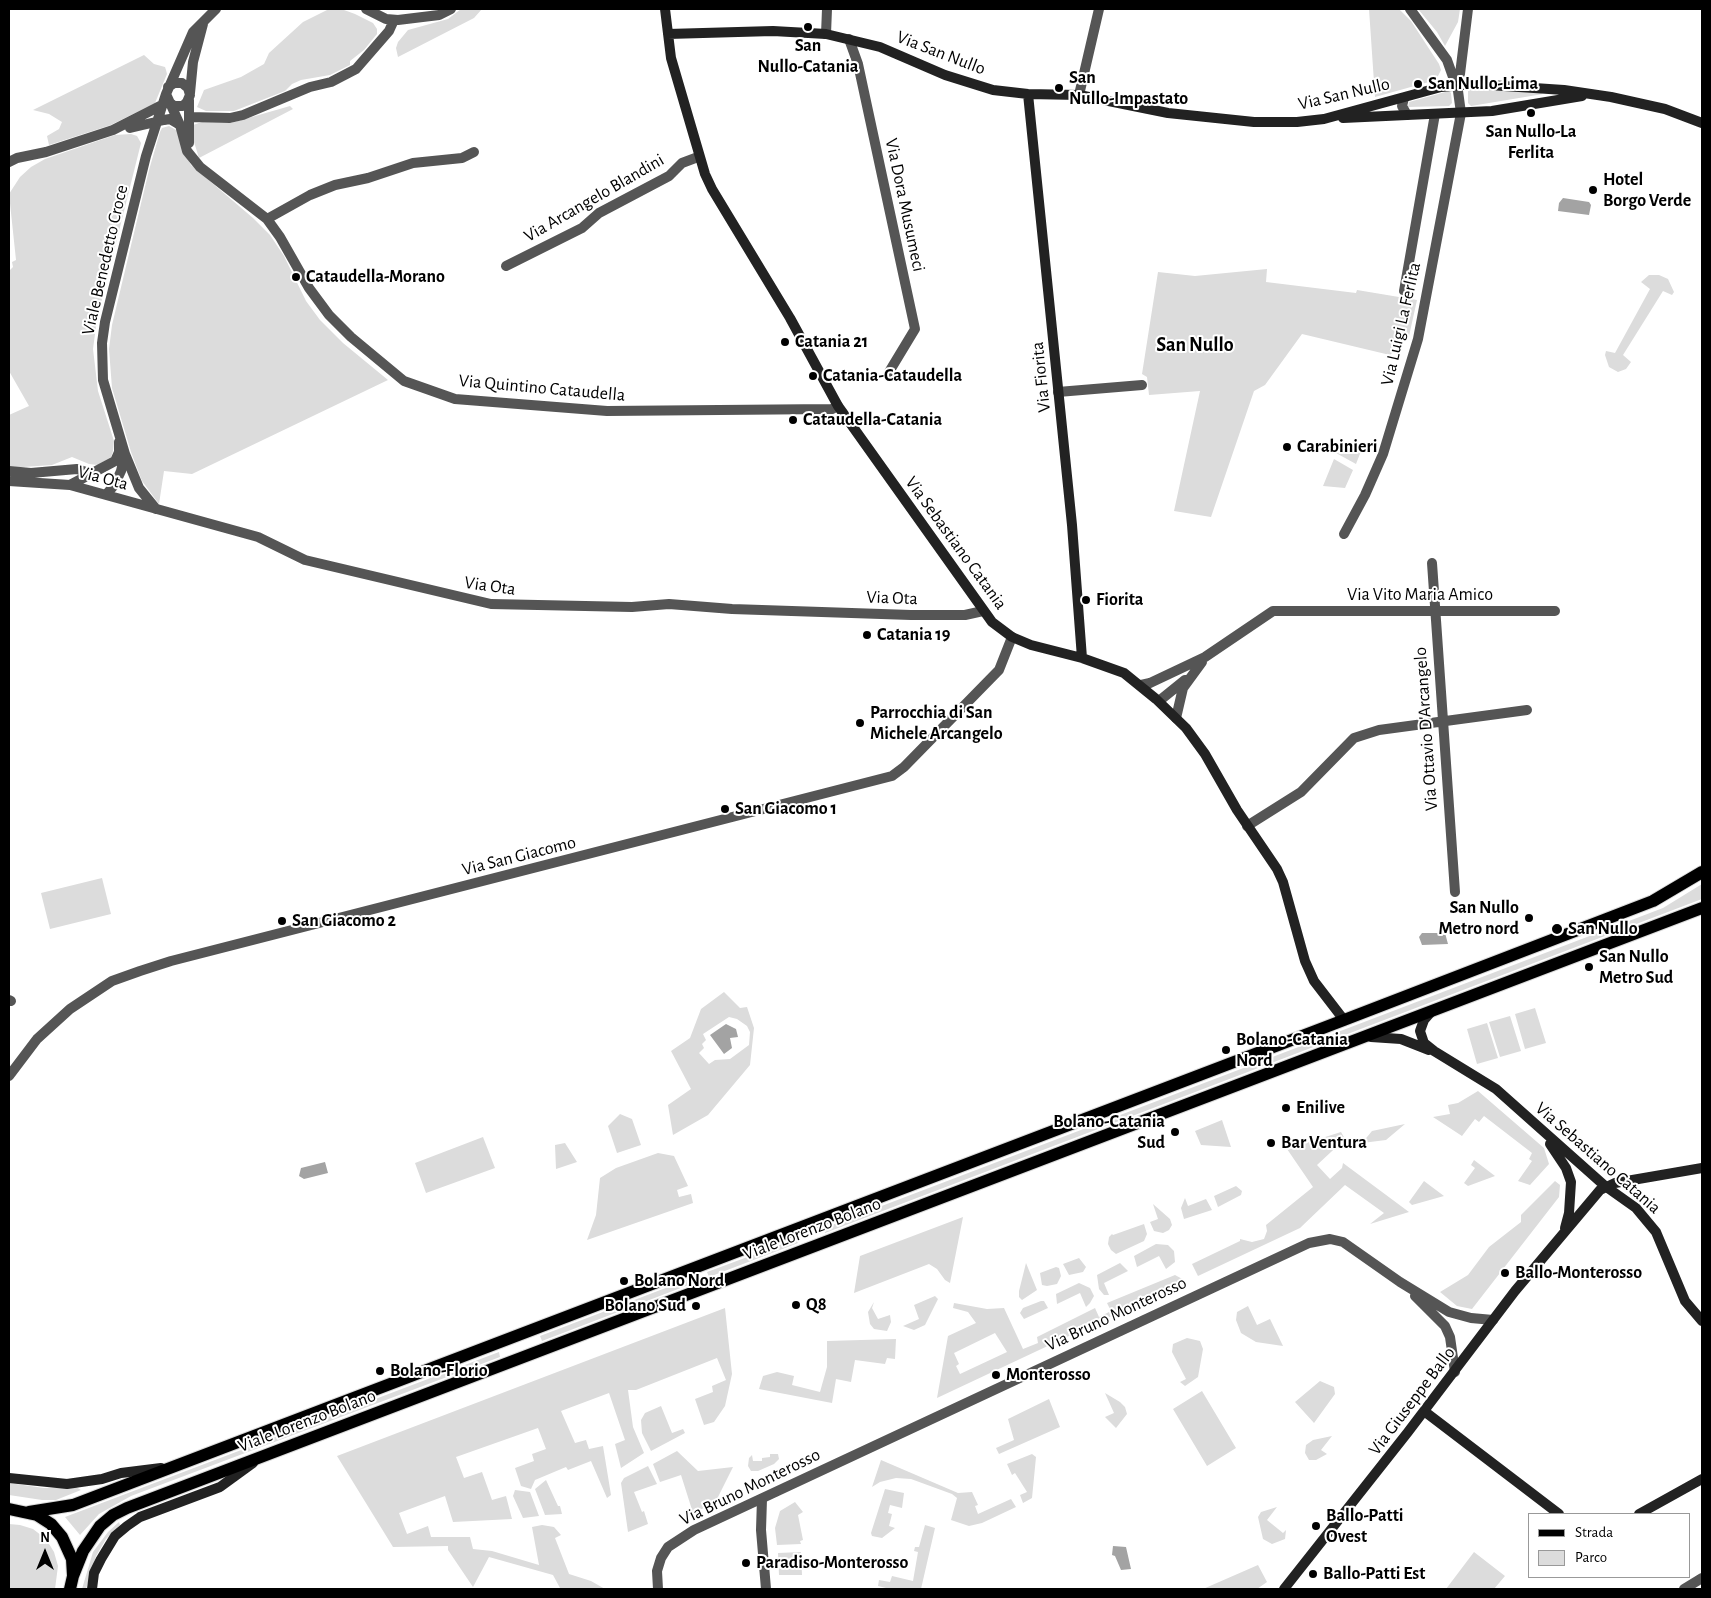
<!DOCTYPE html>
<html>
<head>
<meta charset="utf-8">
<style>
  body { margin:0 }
  #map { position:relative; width:1711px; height:1598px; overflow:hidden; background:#fff; font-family:"Alegreya Sans",sans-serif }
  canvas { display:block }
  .frame { position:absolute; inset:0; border:10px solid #000; pointer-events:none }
  .legend { position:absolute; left:1528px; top:1513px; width:162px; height:65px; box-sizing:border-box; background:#fff; border:1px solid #999; margin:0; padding:6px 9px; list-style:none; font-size:15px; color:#000 }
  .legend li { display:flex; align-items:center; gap:10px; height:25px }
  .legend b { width:25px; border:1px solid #999 }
  .north { position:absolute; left:20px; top:1528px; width:50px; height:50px; -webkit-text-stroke:4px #fff; paint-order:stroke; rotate:0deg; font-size:14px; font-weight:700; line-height:20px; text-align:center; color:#000 }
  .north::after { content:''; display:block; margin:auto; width:18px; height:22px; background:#000; clip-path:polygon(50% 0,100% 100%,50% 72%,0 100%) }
</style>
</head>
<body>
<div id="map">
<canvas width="1711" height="1598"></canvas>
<div class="frame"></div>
<ul class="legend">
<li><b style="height:6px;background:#000"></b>Strada</li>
<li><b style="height:14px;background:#dcdcdc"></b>Parco</li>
</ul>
<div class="north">N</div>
</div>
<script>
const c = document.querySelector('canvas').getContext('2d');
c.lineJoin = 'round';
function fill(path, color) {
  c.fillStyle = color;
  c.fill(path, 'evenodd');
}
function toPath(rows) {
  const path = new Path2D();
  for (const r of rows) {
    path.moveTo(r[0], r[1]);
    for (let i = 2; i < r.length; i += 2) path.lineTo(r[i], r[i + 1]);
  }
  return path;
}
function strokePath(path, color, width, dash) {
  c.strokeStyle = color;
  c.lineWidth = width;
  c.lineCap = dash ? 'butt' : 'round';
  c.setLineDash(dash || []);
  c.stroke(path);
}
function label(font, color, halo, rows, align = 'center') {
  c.font = font + ' "Alegreya Sans",sans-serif';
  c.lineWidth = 4;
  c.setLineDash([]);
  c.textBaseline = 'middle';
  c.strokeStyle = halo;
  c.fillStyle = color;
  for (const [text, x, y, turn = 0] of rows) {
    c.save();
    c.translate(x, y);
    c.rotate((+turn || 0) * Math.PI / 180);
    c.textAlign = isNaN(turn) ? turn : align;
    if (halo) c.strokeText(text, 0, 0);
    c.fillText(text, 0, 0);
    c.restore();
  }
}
fill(toPath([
  [461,9,482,9,474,18,398,57,396,48,398,42,408,30,448,19],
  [1369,9,1399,9,1411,21,1439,64,1441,70,1436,80,1375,97],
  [1418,9,1460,9,1458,22,1445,46,1437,32],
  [327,10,344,10,355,14,373,23,377,29,377,34,364,50,350,61,350,65,330,75,301,80,292,84,285,91,234,111,206,111,197,107,204,90,241,77,264,64,269,53,303,22],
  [144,55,154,64,165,67,166,70,167,74,155,103,111,125,49,145,47,136,59,129,62,122,49,114,33,110],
  [1471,89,1541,93,1543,94,1471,106,1468,103,1468,90],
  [1449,91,1451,93,1452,103,1449,106,1408,107,1409,102],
  [290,106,293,109,199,158,194,142,193,125,202,122,231,123],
  [169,126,178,131,183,151,191,165,253,218,270,235,284,256,306,301,320,320,343,343,388,380,192,474,164,471,159,504,142,481,131,452,112,388,109,349,112,325,149,170,160,132,162,128],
  [131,134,137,136,141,143,97,319,93,349,98,391,114,441,113,451,111,457,98,465,89,464,72,457,52,465,9,468,9,415,29,406,9,371,9,271,13,267,12,262,16,260,9,194,20,177,31,167,45,159,115,135],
  [1267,269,1266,282,1356,293,1357,290,1417,300,1409,336,1390,355,1302,334,1265,385,1254,391,1211,517,1174,511,1200,391,1149,395,1147,377,1142,374,1158,272,1195,276],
  [1649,275,1659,275,1668,279,1674,292,1672,295,1663,291,1623,355,1631,362,1626,369,1618,372,1609,367,1605,355,1606,351,1615,353,1650,289,1641,282],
  [1341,440,1361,451,1356,464,1336,453],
  [1334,459,1353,470,1345,488,1323,486],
  [102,878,111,914,50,929,41,893],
  [1702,884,1702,899,825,1233,824,1228,1663,908],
  [724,992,740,1008,747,1007,754,1028,750,1065,708,1115,673,1135,668,1105,691,1089,671,1051,690,1038,701,1009],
  [729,1017,737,1019,747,1026,750,1032,749,1045,730,1059,715,1060,709,1064,699,1053,704,1048,702,1044,706,1040,703,1034],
  [1535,1008,1546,1043,1525,1049,1515,1014],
  [1510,1016,1521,1051,1500,1057,1489,1022],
  [1487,1023,1498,1058,1477,1064,1467,1029],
  [1478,1091,1544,1148,1549,1164,1530,1185,1518,1181,1532,1161,1529,1159,1532,1153,1484,1116,1479,1122,1475,1119,1462,1136,1433,1117,1450,1114,1448,1105,1458,1103],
  [620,1114,632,1119,641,1145,617,1153,608,1126],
  [1222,1120,1231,1147,1201,1145,1195,1131],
  [1405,1124,1386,1140,1362,1143,1372,1131],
  [1341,1132,1345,1139,1317,1165,1330,1179,1342,1168,1343,1163,1409,1212,1370,1224,1384,1213,1345,1185,1300,1228,1198,1276,1192,1264,1240,1241,1240,1239,1252,1242,1264,1239,1267,1231,1266,1225,1313,1187,1287,1149],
  [483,1137,495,1168,426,1193,415,1163],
  [565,1143,577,1162,556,1169,555,1145],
  [658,1153,674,1156,688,1186,677,1190,679,1197,691,1194,693,1203,587,1240,596,1215,600,1178,616,1168],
  [1474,1160,1495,1176,1468,1186,1464,1183,1475,1168,1471,1165],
  [1424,1181,1444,1196,1412,1205,1409,1202],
  [1555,1181,1560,1185,1559,1197,1472,1309,1457,1306,1440,1292,1468,1275,1489,1247,1521,1222,1521,1215],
  [1236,1186,1242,1191,1241,1195,1218,1207,1214,1196],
  [1185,1198,1188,1206,1206,1199,1212,1210,1184,1219,1181,1208],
  [1153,1204,1170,1219,1172,1225,1169,1230,1163,1233,1154,1231,1150,1222,1158,1219],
  [963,1217,950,1283,945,1280,937,1269,929,1264,854,1293,860,1256],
  [1144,1224,1147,1234,1144,1241,1116,1254,1111,1250,1108,1244,1109,1237,1112,1234,1113,1235],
  [796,1239,798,1243,709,1277,707,1272],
  [1156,1244,1168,1245,1174,1251,1175,1262,1166,1269,1159,1256,1137,1267,1134,1256],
  [1079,1258,1086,1267,1083,1272,1069,1275,1063,1264],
  [1026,1263,1037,1290,1022,1300,1019,1297,1019,1291],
  [1120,1263,1128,1271,1104,1283,1109,1295,1104,1295,1099,1289,1097,1275],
  [1056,1267,1059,1268,1061,1276,1057,1284,1047,1286,1042,1285,1040,1273],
  [1175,1275,1186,1281,937,1398,948,1336,976,1323,968,1312,953,1308,954,1303,987,1309,1004,1308,1023,1349,1038,1343,1037,1337,1095,1308,1099,1317,1111,1311,1107,1303],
  [995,1333,1007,1352,960,1374,956,1366,959,1364,954,1353],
  [697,1276,699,1281,542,1341,540,1336],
  [1079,1283,1090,1288,1094,1296,1090,1303,1086,1307,1080,1293,1057,1304,1056,1294],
  [935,1296,938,1299,925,1325,914,1330,903,1326,919,1319,914,1305],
  [1041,1301,1044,1301,1048,1308,1024,1319,1020,1313,1023,1308],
  [874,1302,872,1308,878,1319,890,1315,891,1322,887,1331,874,1329,870,1324,868,1312],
  [1248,1306,1257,1325,1270,1319,1283,1346,1256,1342,1241,1333,1236,1320,1237,1312],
  [725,1308,732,1374,725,1406,714,1422,704,1425,695,1399,713,1392,712,1386,726,1380,717,1358,636,1390,628,1390,633,1427,644,1453,621,1468,615,1444,625,1440,609,1393,561,1411,575,1443,586,1440,589,1449,603,1446,611,1495,607,1498,591,1461,568,1470,566,1467,535,1480,531,1489,521,1486,515,1468,534,1461,532,1454,546,1449,538,1428,456,1457,464,1478,482,1472,492,1500,506,1496,512,1519,453,1522,445,1496,399,1513,407,1534,428,1526,431,1537,470,1537,473,1549,492,1551,539,1565,532,1527,542,1525,554,1527,561,1535,555,1538,569,1574,591,1581,605,1589,560,1588,553,1575,489,1557,473,1587,448,1550,448,1546,393,1547,337,1456],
  [1187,1338,1200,1341,1203,1349,1198,1377,1185,1386,1180,1382,1186,1379,1172,1352,1173,1344],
  [896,1339,895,1359,887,1358,885,1364,855,1360,851,1382,836,1379,832,1403,759,1389,763,1376,777,1372,794,1376,792,1385,820,1392,827,1367,827,1341],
  [499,1352,500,1357,131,1496,99,1514,80,1535,65,1517],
  [1320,1381,1334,1387,1335,1394,1314,1423,1295,1402],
  [1202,1391,1236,1448,1207,1466,1173,1409],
  [1105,1393,1120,1402,1125,1407,1127,1414,1116,1428,1105,1417,1114,1413],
  [1049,1399,1060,1427,999,1454,996,1448,1014,1440,1008,1419],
  [661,1406,672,1433,683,1429,685,1433,651,1451,642,1433,641,1420,645,1413],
  [1332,1436,1321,1450,1327,1454,1316,1460,1309,1460,1305,1453,1306,1445,1313,1440],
  [677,1451,698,1471,733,1467,715,1503,693,1513,681,1475,660,1482,653,1464],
  [770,1454,778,1454,779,1459,774,1464,758,1471,751,1471,748,1466,749,1458,752,1455,753,1461,762,1461,762,1458,770,1457],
  [1032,1454,1036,1457,1032,1498,1023,1503,1020,1495,1027,1492,1015,1473,1012,1475,1007,1464],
  [881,1460,958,1493,972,1492,978,1505,975,1506,978,1514,1011,1499,1016,1507,982,1523,969,1526,951,1520,957,1498,952,1494,911,1479,896,1478,880,1482,872,1487],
  [648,1466,657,1484,634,1492,642,1512,644,1511,648,1524,628,1532,621,1483,624,1478],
  [546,1480,558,1506,560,1506,562,1514,545,1515,535,1489],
  [9,1483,44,1488,76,1487,81,1490,56,1500,42,1500,9,1495],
  [885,1489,904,1493,902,1508,890,1505,888,1513,892,1514,889,1526,895,1528,882,1538,872,1536,871,1533],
  [515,1490,530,1492,539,1516,523,1518,513,1496],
  [795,1502,803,1512,798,1515,803,1540,800,1541,801,1544,777,1545,775,1528,780,1511],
  [1277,1507,1267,1520,1283,1533,1286,1530,1285,1539,1272,1544,1263,1539,1258,1517,1261,1512],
  [119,1522,120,1525,106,1539,96,1556,86,1589,82,1589,93,1552,108,1532],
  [9,1524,20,1525,33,1529,46,1539,54,1552,58,1566,55,1589,9,1589],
  [925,1525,935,1528,921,1589,890,1589,878,1586,879,1580,890,1582,892,1576,913,1581,918,1552,914,1551,915,1547,919,1547],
  [801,1552,802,1575,779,1575,778,1553],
  [1474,1552,1505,1576,1494,1589,1446,1589],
  [1258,1565,1267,1582,1257,1589,1203,1589]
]), '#dcdcdc');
fill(toPath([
  [1563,198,1589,202,1591,205,1589,215,1558,211,1559,203],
  [1422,933,1445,933,1448,944,1422,945,1419,937],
  [726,1024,736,1029,738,1037,730,1038,732,1048,724,1054,710,1035],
  [325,1162,328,1173,304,1179,299,1176,301,1168],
  [1113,1546,1126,1547,1131,1569,1121,1570,1115,1556,1112,1555]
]), '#a3a3a3');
const primary = toPath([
  [9,1509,37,1515,51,1524,62,1537,72,1559,73,1576,70,1589],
  [29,1512,73,1505,1344,1020,1653,901,1702,872],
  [73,1576,83,1551,100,1526,113,1515,127,1508,1702,908]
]);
strokePath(primary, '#dbdbdb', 14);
strokePath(toPath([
  [216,9,193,32,166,94,180,125,187,151,200,167,267,219,280,237,309,288,329,315,351,337,404,381,455,399,607,411,832,409,838,406],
  [366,9,386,19,398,20,439,15,451,9],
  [826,34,827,9],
  [849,39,858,64,915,329,889,372],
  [1456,85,1460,74,1468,9],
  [190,93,193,62,203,24],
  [1079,95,1099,9],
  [1404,98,1402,106,1407,115],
  [189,100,189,143],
  [168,101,174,106,183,106,187,102,190,95,188,88,182,83,174,83,168,87],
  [189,117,230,118,243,115,310,87,331,82,356,69,389,31,394,20],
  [130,128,164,120,170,119,180,125],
  [9,162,17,158,46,152,113,130,162,105],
  [267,219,310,195,335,185,368,178,413,163,462,158,474,152],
  [506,266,582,228,599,213,669,176,682,163,698,157],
  [1404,291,1435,114],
  [1058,392,1142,385],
  [125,454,139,488,156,509],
  [9,471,31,473,77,469,92,474],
  [9,481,70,485,258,537,305,560,491,604,632,607,669,604,732,609,911,615,965,615,983,611],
  [70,485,115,461,119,452,119,442],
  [106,495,115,484,121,471,125,454,103,380,102,343,105,322,146,156,166,94],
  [1344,534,1365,495,1383,454,1418,339,1461,113,1458,91,1447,60,1410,9],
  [1432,563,1455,892],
  [1141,685,1150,683,1205,657,1273,611,1555,611],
  [1159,701,1185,680],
  [1176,718,1183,688,1202,662],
  [1247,826,1301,792,1354,738,1379,730,1527,710],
  [9,1000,11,1001],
  [9,1076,37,1039,70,1009,112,981,140,971,171,961,892,776,904,767,999,670,1012,637],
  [1415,1296,1445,1326,1450,1337,1455,1372],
  [762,1499,761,1530,766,1589],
  [658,1589,657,1571,661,1558,668,1547,694,1530,1309,1243,1330,1239,1343,1242,1400,1282,1449,1312,1471,1318,1493,1320],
  [1684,1589,1702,1578]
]), '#555', 10);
strokePath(toPath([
  [665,9,671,58,705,174,712,189,790,318,838,406,992,622,1012,637,1031,645,1082,658,1124,673,1156,699,1186,728,1205,754,1237,810,1277,869,1283,882,1305,961,1314,981,1344,1020],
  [668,34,773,31,826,34,880,47,945,75,993,90,1028,94,1079,95,1168,113,1254,122,1297,122,1324,119,1441,87,1474,84,1564,90,1611,97,1665,109,1702,123],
  [1028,94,1072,525,1082,658],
  [1343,118,1492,111,1582,96],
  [1431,1012,1424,1020,1420,1031,1424,1043,1434,1051,1496,1089,1605,1186,1636,1208,1656,1232,1685,1301,1702,1321],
  [1371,1037,1401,1039,1429,1050],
  [1550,1144,1566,1168,1571,1182,1569,1213,1565,1228],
  [1424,1411,1559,1514],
  [9,1478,67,1484,102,1479,121,1473,161,1468],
  [1639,1514,1702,1479],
  [92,1589,94,1573,101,1559,115,1536,127,1526,140,1517,220,1487,253,1463],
  [1284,1589,1408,1432,1515,1291,1600,1190,1615,1183,1702,1168]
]), '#222', 10);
strokePath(primary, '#000', 12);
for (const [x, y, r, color] of [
  [808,27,5,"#000"],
  [1418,84,5,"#000"],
  [1059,88,5,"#000"],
  [1531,113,5,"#000"],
  [1593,190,5,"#000"],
  [296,277,5,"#000"],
  [785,342,5,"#000"],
  [813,376,5,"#000"],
  [793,420,5,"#000"],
  [1287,447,5,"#000"],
  [1086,600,5,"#000"],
  [867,635,5,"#000"],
  [860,723,5,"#000"],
  [725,809,5,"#000"],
  [1529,918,5,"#000"],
  [282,921,5,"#000"],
  [1557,929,6,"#000"],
  [1589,967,5,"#000"],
  [1226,1050,5,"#000"],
  [1286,1108,5,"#000"],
  [1175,1132,5,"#000"],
  [1271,1143,5,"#000"],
  [1505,1273,5,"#000"],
  [624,1281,5,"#000"],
  [796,1305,5,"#000"],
  [696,1306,5,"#000"],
  [380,1371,5,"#000"],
  [996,1375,5,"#000"],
  [1316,1526,5,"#000"],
  [746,1563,5,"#000"],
  [1313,1574,5,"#000"]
]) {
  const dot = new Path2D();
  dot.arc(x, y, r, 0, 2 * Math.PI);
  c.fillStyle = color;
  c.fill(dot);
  strokePath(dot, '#fff', 2);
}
label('bold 18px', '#000', '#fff', [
  ["San",808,46,"center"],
  ["Nullo-Catania",808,67,"center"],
  ["San",1069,78],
  ["Nullo-Impastato",1069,99],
  ["San Nullo-Lima",1428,84],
  ["San Nullo-La",1531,132,"center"],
  ["Ferlita",1531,153,"center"],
  ["Hotel",1603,180],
  ["Borgo Verde",1603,201],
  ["Cataudella-Morano",306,277],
  ["Catania 21",795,342],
  ["Catania-Cataudella",823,376],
  ["Cataudella-Catania",803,420],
  ["Carabinieri",1297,447],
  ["Fiorita",1096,600],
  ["Catania 19",877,635],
  ["Parrocchia di San",870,713],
  ["Michele Arcangelo",870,734],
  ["San Giacomo 1",735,809],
  ["San Nullo",1519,908,"right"],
  ["Metro nord",1519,929,"right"],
  ["San Giacomo 2",292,921],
  ["San Nullo",1568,929],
  ["San Nullo",1599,957],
  ["Metro Sud",1599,978],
  ["Bolano-Catania",1236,1040],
  ["Nord",1236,1061],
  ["Enilive",1296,1108],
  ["Bolano-Catania",1165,1122,"right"],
  ["Sud",1165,1143,"right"],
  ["Bar Ventura",1281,1143],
  ["Ballo-Monterosso",1515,1273],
  ["Bolano Nord",634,1281],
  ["Q8",806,1305],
  ["Bolano Sud",686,1306,"right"],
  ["Bolano-Florio",390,1371],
  ["Monterosso",1006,1375],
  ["Ballo-Patti",1326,1516],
  ["Ovest",1326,1537],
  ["Paradiso-Monterosso",756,1563],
  ["Ballo-Patti Est",1323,1574]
], 'left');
label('18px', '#000', '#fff', [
  ["Via San Nullo",941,53,21],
  ["Via San Nullo",1344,94,-13],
  ["Via Arcangelo Blandini",594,198,-30],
  ["Via Dora Musumeci",905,205,78],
  ["Viale Benedetto Croce",105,260,-77],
  ["Via Luigi La Ferlita",1401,324,-77],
  ["Via Fiorita",1041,377,-96],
  ["Via Quintino Cataudella",542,388,5],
  ["Via Ota",103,478,15],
  ["Via Sebastiano Catania",956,543,54],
  ["Via Ota",490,586,8],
  ["Via Vito Maria Amico",1420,595],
  ["Via Ota",892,598,2],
  ["Via Ottavio D'Arcangelo",1426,729,-94],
  ["Via San Giacomo",519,856,-14],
  ["Via Sebastiano Catania",1598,1158,41],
  ["Viale Lorenzo Bolano",812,1229,-21],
  ["Via Bruno Monterosso",1116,1314,-25],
  ["Via Giuseppe Ballo",1412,1401,-53],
  ["Viale Lorenzo Bolano",307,1421,-21],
  ["Via Bruno Monterosso",750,1487,-26]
]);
label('bold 20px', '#000', '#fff', [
  ["San Nullo",1195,345]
]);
</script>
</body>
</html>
